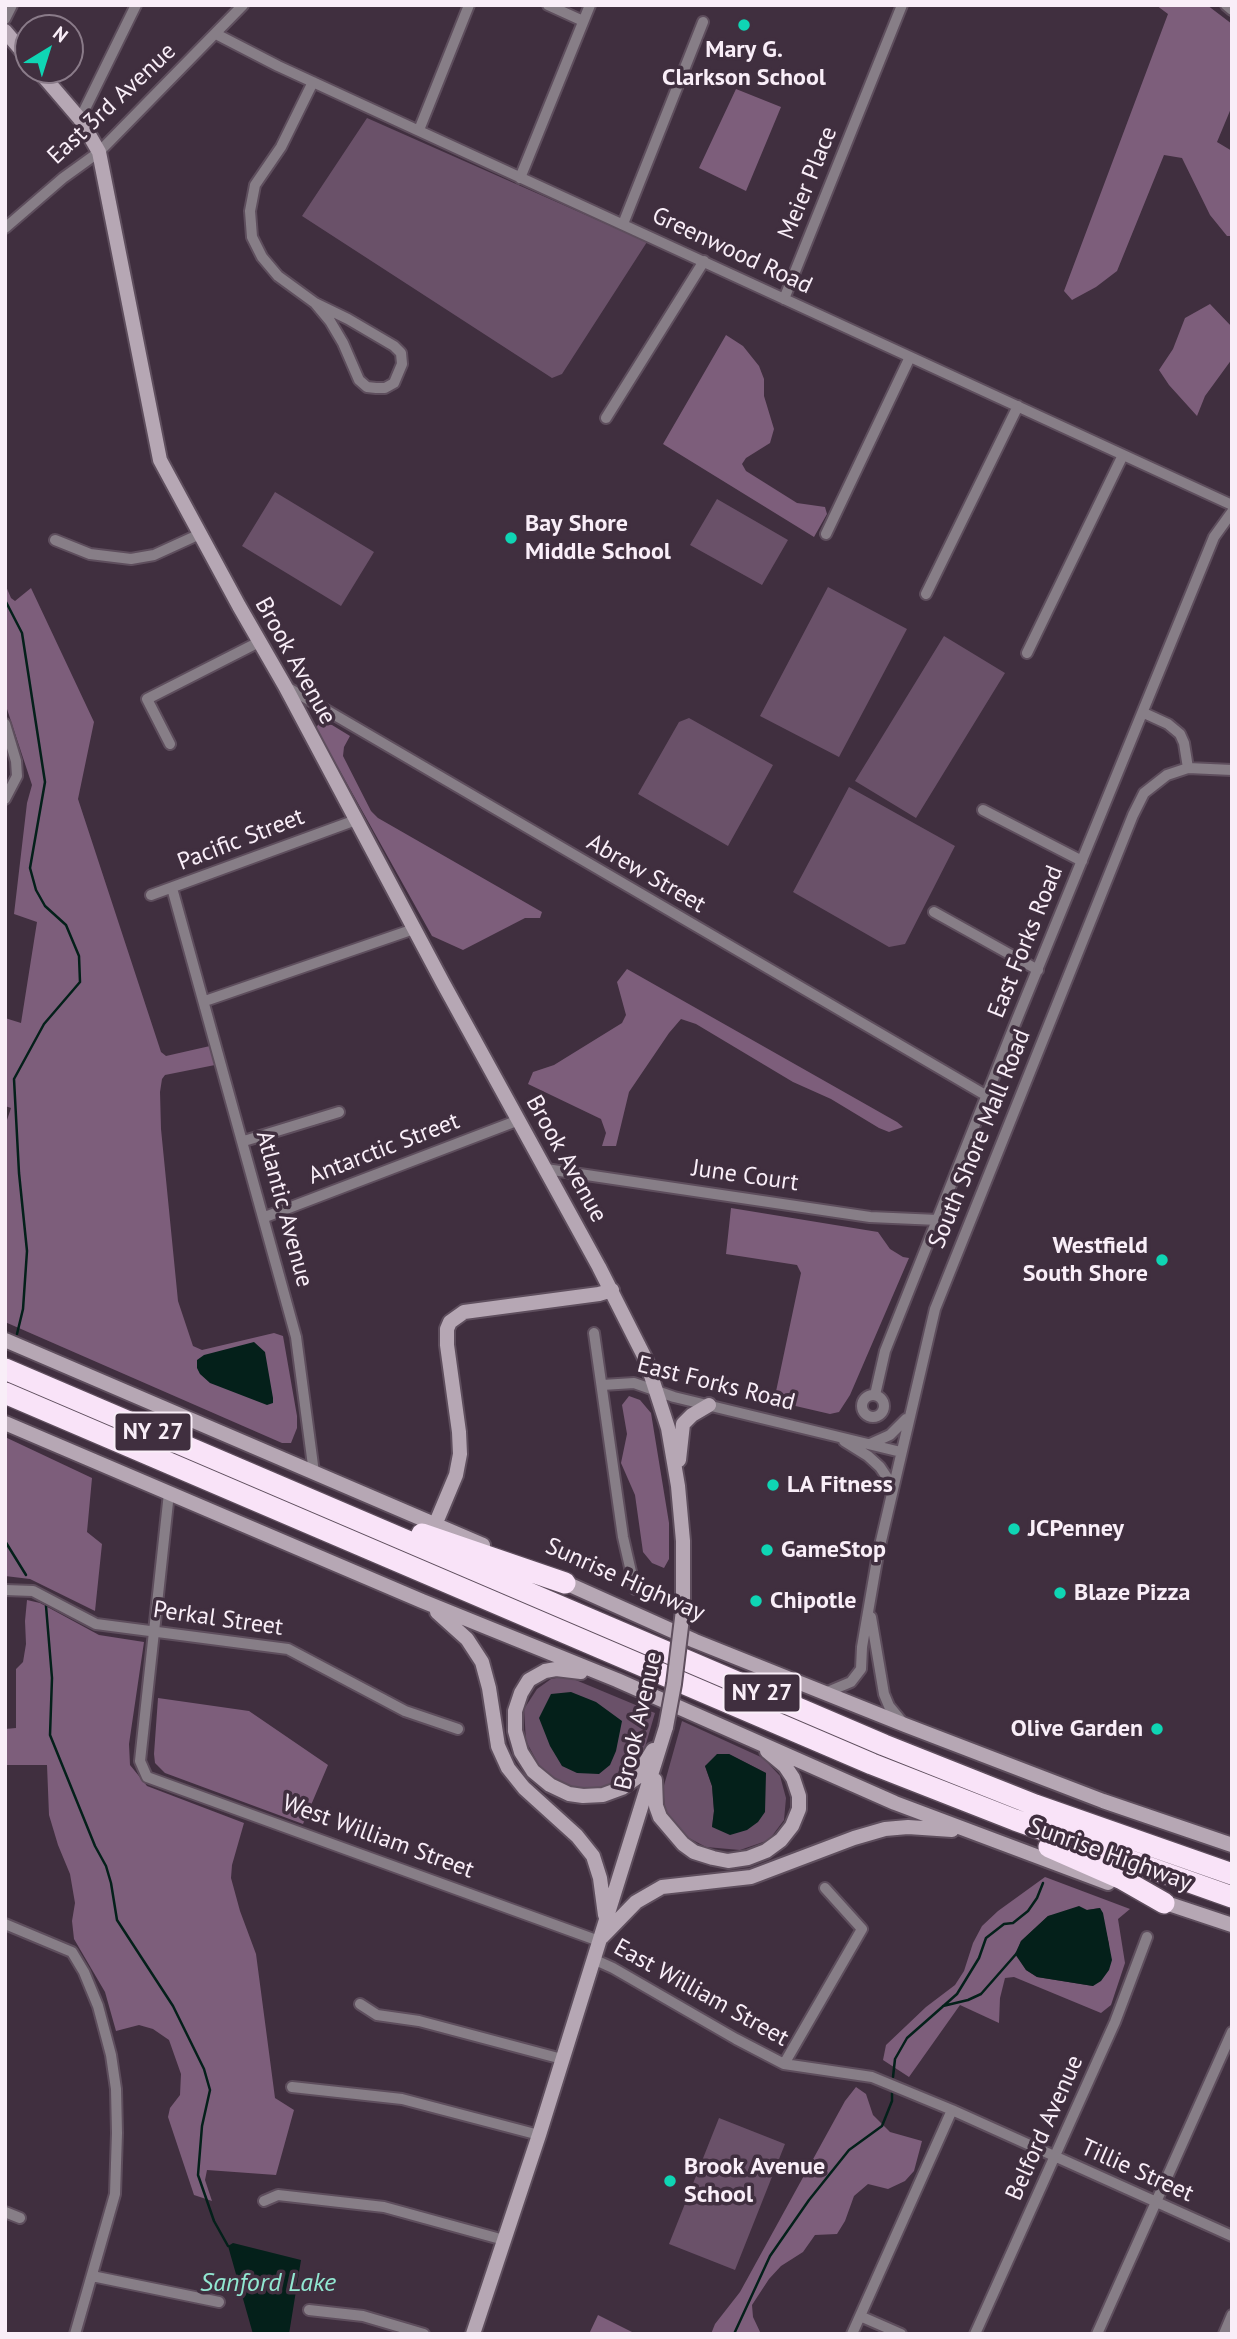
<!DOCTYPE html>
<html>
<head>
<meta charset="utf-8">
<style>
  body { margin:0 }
  #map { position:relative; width:1237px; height:2339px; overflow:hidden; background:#402f3f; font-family:"PT Sans",sans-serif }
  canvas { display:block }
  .frame { position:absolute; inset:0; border:7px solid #f9eef8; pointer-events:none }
  .north { position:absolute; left:14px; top:14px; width:70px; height:70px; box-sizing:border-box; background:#402f3f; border:2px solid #8a7b89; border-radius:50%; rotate:38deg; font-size:19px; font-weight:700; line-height:28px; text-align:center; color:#f9eef8 }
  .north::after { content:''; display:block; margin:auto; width:24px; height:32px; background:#0fd5b4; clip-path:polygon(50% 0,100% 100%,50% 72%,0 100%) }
</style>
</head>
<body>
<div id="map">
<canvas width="1237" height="2339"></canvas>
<div class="frame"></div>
<div class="north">N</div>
</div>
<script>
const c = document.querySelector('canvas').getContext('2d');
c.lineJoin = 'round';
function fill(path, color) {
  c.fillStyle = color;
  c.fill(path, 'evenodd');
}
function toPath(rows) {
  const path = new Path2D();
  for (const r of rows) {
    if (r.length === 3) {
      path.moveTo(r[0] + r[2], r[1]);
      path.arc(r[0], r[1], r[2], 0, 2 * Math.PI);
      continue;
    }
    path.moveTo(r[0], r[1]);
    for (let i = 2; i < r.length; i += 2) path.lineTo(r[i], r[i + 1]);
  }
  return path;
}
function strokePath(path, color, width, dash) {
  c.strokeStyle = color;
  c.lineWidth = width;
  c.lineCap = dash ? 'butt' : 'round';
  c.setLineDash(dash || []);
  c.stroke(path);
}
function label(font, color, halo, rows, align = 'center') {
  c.font = font + ' "PT Sans",sans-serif';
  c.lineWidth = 7;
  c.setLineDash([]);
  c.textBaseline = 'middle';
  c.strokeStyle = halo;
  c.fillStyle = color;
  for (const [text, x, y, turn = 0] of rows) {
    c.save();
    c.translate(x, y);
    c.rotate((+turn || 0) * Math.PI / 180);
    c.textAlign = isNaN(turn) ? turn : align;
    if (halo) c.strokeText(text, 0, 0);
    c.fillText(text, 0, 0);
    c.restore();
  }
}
fill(toPath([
  [367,118,647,242,562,374,552,378,302,216],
  [275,492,374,552,341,606,242,546],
  [717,499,788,540,762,585,690,545],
  [828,587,907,629,839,757,760,716],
  [944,636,1005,673,916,818,855,781],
  [689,718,773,765,728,846,638,794,679,722],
  [849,787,955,846,905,944,889,947,793,892],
  [566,1676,655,1713,643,1754,634,1770,623,1782,595,1793,559,1785,541,1769,526,1741,524,1709,537,1689,551,1679],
  [682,1721,763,1758,780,1776,786,1798,784,1820,769,1840,740,1850,706,1847,685,1836,666,1814,663,1789],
  [729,1754,766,1773,712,1827,714,1811,712,1786,705,1766],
  [719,2118,785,2144,735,2270,669,2244]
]), '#6a5169');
fill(toPath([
  [1156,5,1207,5,1232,24,1232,106,1217,142,1232,151,1232,236,1227,236,1210,215,1182,158,1164,155,1117,271,1096,287,1072,300,1064,291,1168,14],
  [736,89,781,107,746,191,699,168],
  [1210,304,1232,327,1232,359,1205,396,1197,416,1169,385,1159,370,1173,349,1185,318],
  [726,335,743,346,759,366,764,379,764,396,774,429,770,443,746,458,742,464,746,471,797,503,825,507,827,514,814,537,663,444],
  [5,584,11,598,15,601,31,588,94,722,78,799,161,1052,166,1056,210,1046,215,1065,165,1075,162,1079,160,1092,161,1129,178,1301,193,1346,202,1350,274,1333,283,1336,297,1416,297,1428,291,1443,282,1443,5,1322,5,1126,11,1108,5,1106,5,1018,21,1023,37,922,14,914,27,803,32,785,7,709],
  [319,723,332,725,350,736,344,747,343,756,371,811,378,818,542,912,540,918,525,918,463,950,432,936,316,728],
  [627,969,897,1122,903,1127,889,1132,879,1128,831,1099,793,1082,696,1024,681,1019,669,1033,629,1092,616,1146,602,1146,606,1133,601,1119,528,1084,533,1072,554,1065,622,1023,626,1015,617,982],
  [731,1208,878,1232,890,1249,903,1257,909,1258,850,1395,839,1412,830,1414,774,1401,801,1273,797,1265,726,1254],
  [629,1396,640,1400,651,1413,669,1523,669,1559,664,1568,652,1563,643,1552,635,1495,621,1463,627,1434,622,1405],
  [5,1437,92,1478,87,1532,102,1544,95,1611,30,1579,5,1576],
  [27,1600,40,1603,99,1635,144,1642,129,1744,130,1765,147,1786,244,1823,232,1865,231,1878,240,1911,256,1954,275,2098,294,2110,276,2175,207,2170,205,2180,212,2201,194,2195,168,2117,170,2108,180,2095,181,2074,169,2040,153,2029,139,2025,116,2031,105,1992,74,1939,72,1921,75,1903,70,1874,58,1845,49,1815,47,1765,5,1765,5,1729,16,1728,16,1669,23,1662,26,1644,25,1621],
  [158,1698,249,1711,328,1765,303,1824,165,1773,155,1763,154,1754],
  [1045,1877,1130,1909,1118,1919,1125,1963,1111,2005,1101,2013,1014,1977,1005,1978,1000,1998,999,2023,960,2005,909,2077,883,2060,886,2045,926,2007,955,1985,964,1971,973,1943,982,1926,998,1911],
  [1100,1908,1109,1944,1093,1986,1037,1977,1026,1970,1016,1954,1021,1941,1048,1916],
  [856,2087,866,2094,873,2115,890,2132,922,2141,914,2171,905,2181,888,2189,868,2184,854,2196,845,2221,837,2234,815,2235,803,2252,781,2266,769,2279,752,2305,753,2317,761,2334,711,2334,715,2324,740,2292,845,2101],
  [598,2315,636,2334,589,2334]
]), '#7d5e7b');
fill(toPath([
  [254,1342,265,1352,273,1398,273,1403,267,1405,210,1383,200,1374,197,1368,197,1360,204,1355],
  [571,1692,596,1702,622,1721,616,1751,610,1765,599,1774,577,1773,562,1766,550,1746,539,1718,551,1694],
  [717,1754,729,1754,766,1773,765,1812,758,1822,747,1830,730,1835,712,1827,714,1811,712,1786,705,1766],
  [1079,1906,1087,1910,1100,1908,1103,1913,1112,1960,1109,1970,1101,1981,1093,1986,1037,1977,1026,1970,1015,1954,1021,1941,1048,1916],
  [233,2243,301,2260,289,2334,253,2334,228,2246]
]), '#04201a');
strokePath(toPath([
  [5,600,22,633,45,782,30,868,36,890,45,906,66,925,79,956,80,982,44,1024,14,1079,19,1173,27,1251,23,1309,17,1334],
  [5,1541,26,1575],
  [46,1606,52,1678,50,1735,95,1846,106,1866,111,1883,117,1920,173,2006,204,2069,210,2090,202,2126,198,2175,214,2221,228,2246],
  [943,2006,968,2000,981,1994,1017,1953],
  [893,2077,895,2059,907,2038,957,1994,979,1958,986,1938,1004,1924,1013,1923,1028,1911,1037,1898,1043,1883],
  [734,2334,770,2256,809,2200,849,2150,882,2126,892,2101,892,2093]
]), '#04201a', 2.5);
const street = toPath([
  [548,5,583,21],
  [1226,5,1232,10],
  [5,19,12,5],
  [216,34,278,66,1232,505],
  [313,82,281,147,255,185,250,211,252,237,262,257,278,276,315,303,348,319,394,346,401,353,402,364,394,383,385,388,376,388,367,387,359,380,343,343,330,321,315,303],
  [80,119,136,5],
  [419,130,469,5],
  [520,178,590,5],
  [623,224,703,22],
  [5,228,63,178,99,152,243,5],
  [784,299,902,5],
  [606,418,704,261],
  [826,534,910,357],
  [55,540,90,554,131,559,154,555,200,534],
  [926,594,1018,406],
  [1027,653,1123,455],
  [285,686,987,1096],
  [1144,713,1168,724,1180,734,1184,743,1188,768],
  [5,724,16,761,17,776,5,799],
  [170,744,147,699,259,642],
  [983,810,1082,861],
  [172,888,296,1337,314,1473],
  [151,895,356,820],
  [934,912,1038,970],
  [205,1001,414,929],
  [244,1141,339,1112],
  [546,1169,870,1217,938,1220],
  [265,1217,519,1120],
  [594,1333,623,1537,635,1589],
  [602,1385,634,1383,674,1397,901,1452],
  [875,1395,885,1351,1013,1029,1214,537,1232,512],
  [873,1406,11],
  [844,1441,868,1456,880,1467,888,1479,891,1490],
  [870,1444,890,1435,906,1419],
  [169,1493,140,1761,147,1777,599,1941],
  [5,1590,33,1591,96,1624,288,1649,405,1711,458,1729],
  [871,1617,884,1694,889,1706,903,1723],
  [825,1693,851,1682,861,1669,862,1647,878,1554,935,1309,1133,815,1144,793,1167,775,1188,768,1232,770],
  [5,1924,72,1952,84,1972,98,2006,111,2055,116,2089,117,2133,115,2194,75,2334],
  [593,1959,613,1968,736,2039,784,2064,872,2077,952,2110,1232,2236],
  [360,2004,377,2015,419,2021,562,2059],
  [784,2064,862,1929,825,1888],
  [292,2087,402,2099,539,2135],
  [264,2201,278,2195,384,2207,504,2240],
  [5,2212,20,2218],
  [92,2276,219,2302],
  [309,2310,363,2316,424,2334],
  [860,2316,901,2334],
  [852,2334,952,2110],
  [975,2334,1115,2022,1147,1937],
  [1097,2334,1232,2032],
  [1224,2334,1232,2315]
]);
const secondary = toPath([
  [5,31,28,58],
  [38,70,80,119,99,152,160,460,239,606,285,686,443,983,599,1267,646,1360,668,1428,678,1486,683,1541,683,1610],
  [5,1340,483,1545],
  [5,1423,422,1601,617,1680,895,1803,1108,1883],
  [679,1460,683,1424,692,1415,709,1405],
  [435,1525,456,1475,460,1454,459,1432,447,1345,447,1329,450,1322,464,1312,599,1294,612,1290],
  [559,1580,695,1641,905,1725,1103,1801,1232,1845],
  [437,1612,467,1639,482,1662,489,1688,498,1746,508,1768,524,1788,577,1836,593,1856,600,1878,605,1915],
  [581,1672,556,1669,545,1671,529,1680,521,1693,515,1711,515,1731,521,1752,533,1771,550,1785,569,1794,583,1796,603,1795,622,1788,636,1778,653,1750],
  [655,1780,656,1806,660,1817,683,1844,694,1852,713,1858,728,1861,748,1858,766,1851,781,1840,792,1826,799,1809,799,1796,793,1778,785,1766,767,1751],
  [1157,1900,1232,1925],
  [602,1937,636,1902,662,1887,751,1877,854,1838,885,1829,908,1827,952,1830],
  [473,2334,539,2135,666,1727]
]);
const highway = toPath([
  [5,1369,884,1745,1035,1805,1232,1874],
  [5,1393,872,1764,1015,1820,1232,1897],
  [422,1534,565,1583],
  [1049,1847,1122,1879,1164,1903]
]);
strokePath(street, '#5e4e5d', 14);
strokePath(secondary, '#5e4e5d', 18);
strokePath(highway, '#5e4e5d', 24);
strokePath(street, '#877e87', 10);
strokePath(secondary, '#b6a7b4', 14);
strokePath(highway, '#f9e3f8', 21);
const secondaryBridge = toPath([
  [666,1727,674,1684,683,1610]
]);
strokePath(secondaryBridge, '#5e4e5d', 18, []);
strokePath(secondaryBridge, '#b6a7b4', 14);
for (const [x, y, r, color] of [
  [744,25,7,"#0fd5b4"],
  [511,538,7,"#0fd5b4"],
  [1162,1260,7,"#0fd5b4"],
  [773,1485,7,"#0fd5b4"],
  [1014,1529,7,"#0fd5b4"],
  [767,1550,7,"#0fd5b4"],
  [1060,1593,7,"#0fd5b4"],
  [756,1601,7,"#0fd5b4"],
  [1157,1729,7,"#0fd5b4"],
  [670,2181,7,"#0fd5b4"]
]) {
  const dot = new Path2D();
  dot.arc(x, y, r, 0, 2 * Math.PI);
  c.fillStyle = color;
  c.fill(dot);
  strokePath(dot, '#402f3f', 2.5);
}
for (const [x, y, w] of [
  [153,1432,77],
  [762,1693,77]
]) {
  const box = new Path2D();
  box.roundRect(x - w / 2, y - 19.5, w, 39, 5);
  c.fillStyle = '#402f3f';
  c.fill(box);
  strokePath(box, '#f9eef8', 2);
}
label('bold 23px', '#f9eef8', null, [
  ["NY 27",153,1432],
  ["NY 27",762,1693]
]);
label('bold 24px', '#f9eef8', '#402f3f', [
  ["Mary G.",744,50,"center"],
  ["Clarkson School",744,78,"center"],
  ["Bay Shore",525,524],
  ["Middle School",525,552],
  ["Westfield",1148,1246,"right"],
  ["South Shore",1148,1274,"right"],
  ["LA Fitness",787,1485],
  ["JCPenney",1028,1529],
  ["GameStop",781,1550],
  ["Blaze Pizza",1074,1593],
  ["Chipotle",770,1601],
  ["Olive Garden",1143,1729,"right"],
  ["Brook Avenue",684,2167],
  ["School",684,2195]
], 'left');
label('24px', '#f9eef8', '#402f3f', [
  ["East 3rd Avenue",112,104,-43],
  ["Meier Place",808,183,-68],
  ["Greenwood Road",732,251,25],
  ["Brook Avenue",295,661,61],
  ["Pacific Street",241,840,-21],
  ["Abrew Street",646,874,30],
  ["East Forks Road",1026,942,-68],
  ["South Shore Mall Road",980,1139,-68],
  ["Antarctic Street",384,1149,-21],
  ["Brook Avenue",566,1159,61],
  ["June Court",745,1176,8],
  ["Atlantic Avenue",284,1209,75],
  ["East Forks Road",716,1384,14],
  ["Sunrise Highway",625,1580,24],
  ["Perkal Street",218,1619,8],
  ["Brook Avenue",639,1721,-77],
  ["West William Street",378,1837,20],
  ["Sunrise Highway",1110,1855,20],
  ["East William Street",701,1993,29],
  ["Belford Avenue",1045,2128,-66],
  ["Tillie Street",1137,2171,24]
]);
label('italic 26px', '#91e7d1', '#402f3f', [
  ["Sanford Lake",268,2284]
]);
</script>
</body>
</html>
